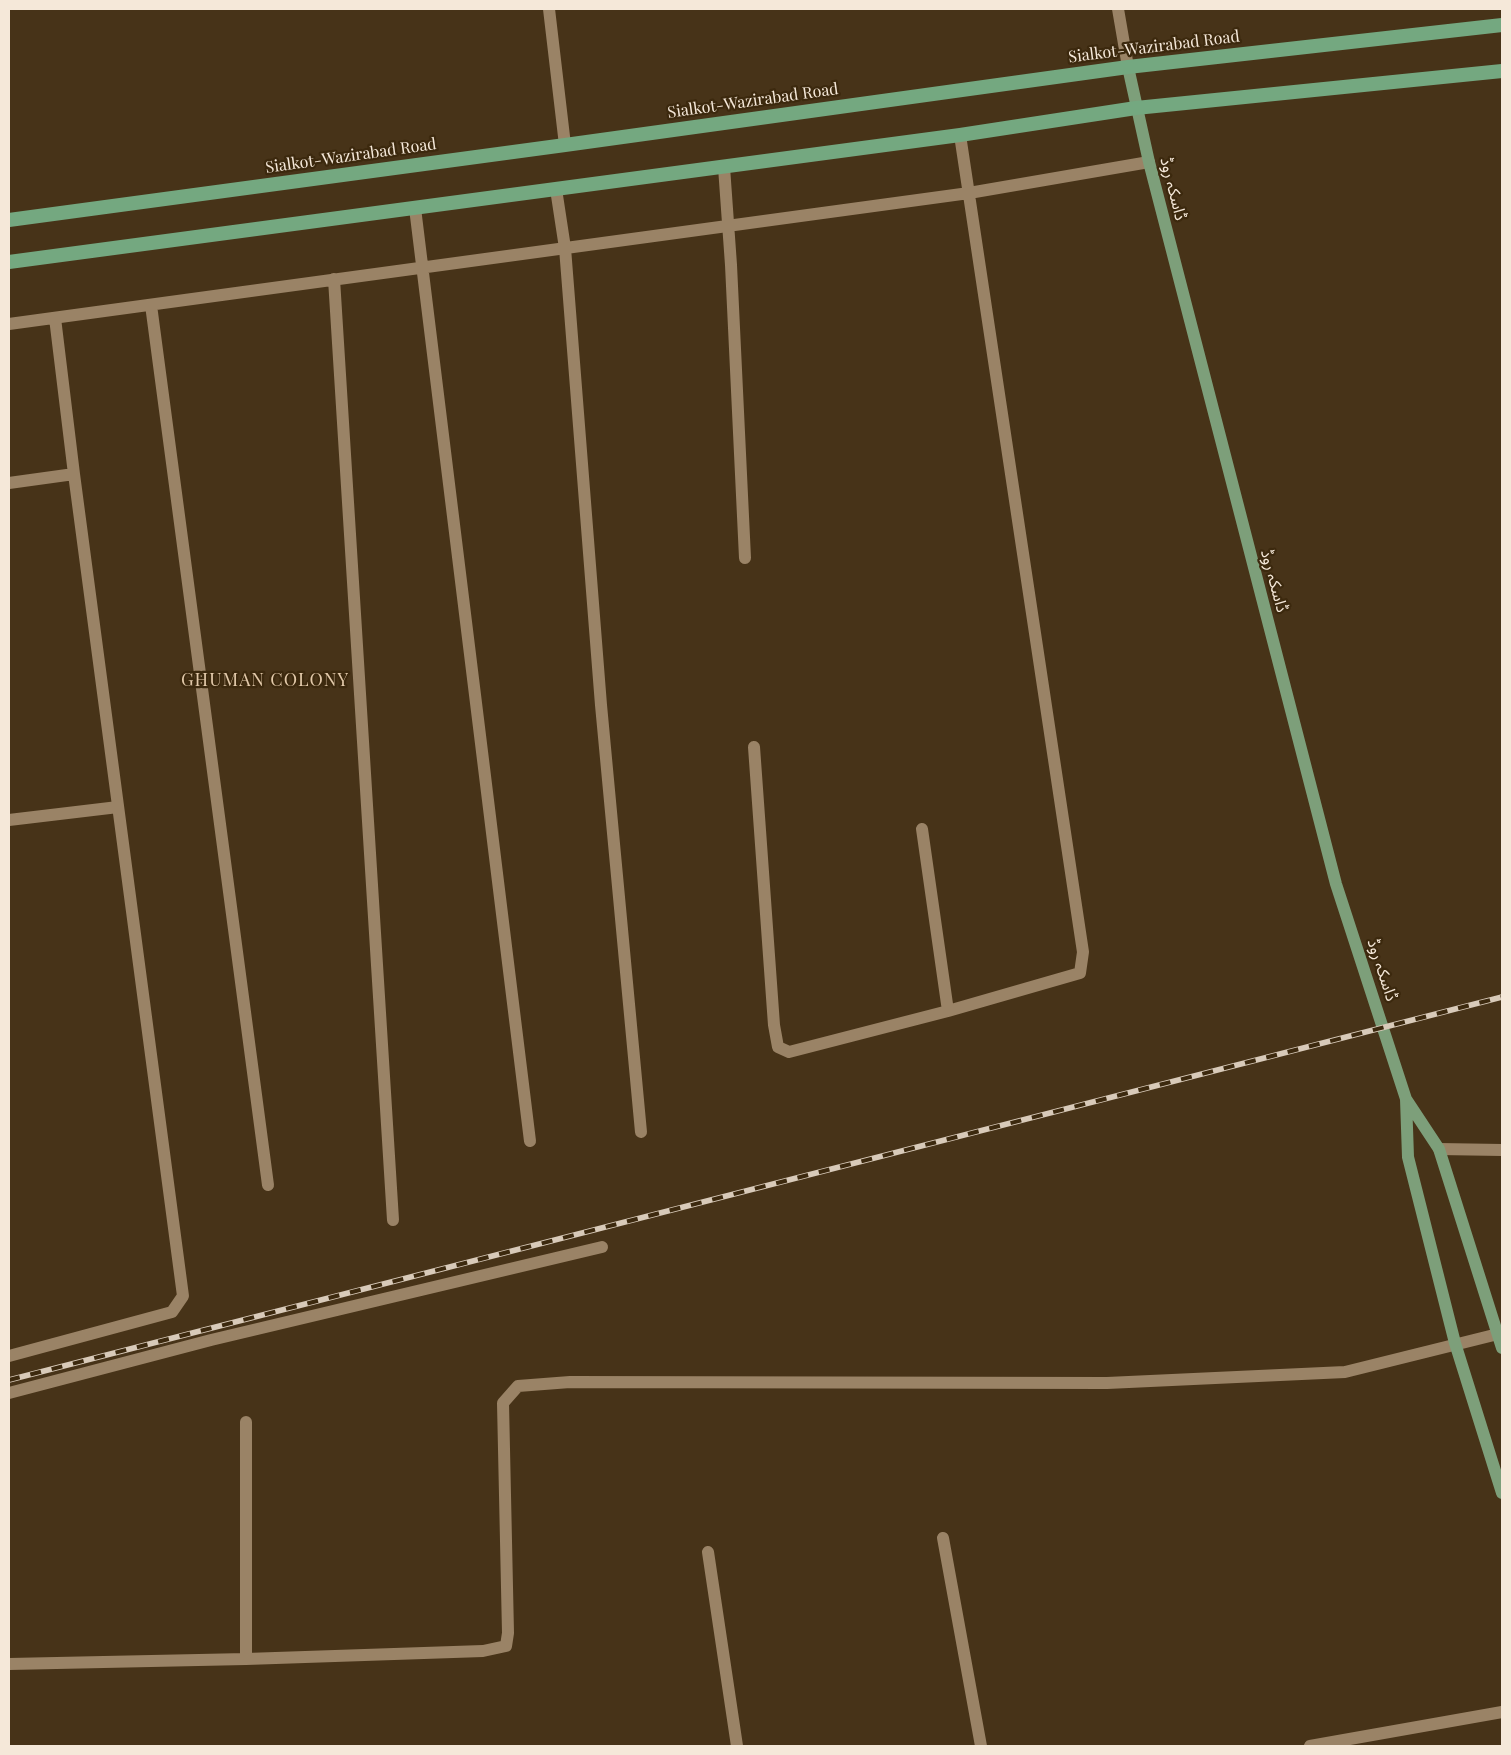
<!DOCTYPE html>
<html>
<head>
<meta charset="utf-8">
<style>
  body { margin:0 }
  #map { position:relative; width:1511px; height:1755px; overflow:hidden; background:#473318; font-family:"Playfair Display",serif }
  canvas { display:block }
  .frame { position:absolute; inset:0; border:10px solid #f5e8d9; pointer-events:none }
</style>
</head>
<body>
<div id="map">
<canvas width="1511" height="1755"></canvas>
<div class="frame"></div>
</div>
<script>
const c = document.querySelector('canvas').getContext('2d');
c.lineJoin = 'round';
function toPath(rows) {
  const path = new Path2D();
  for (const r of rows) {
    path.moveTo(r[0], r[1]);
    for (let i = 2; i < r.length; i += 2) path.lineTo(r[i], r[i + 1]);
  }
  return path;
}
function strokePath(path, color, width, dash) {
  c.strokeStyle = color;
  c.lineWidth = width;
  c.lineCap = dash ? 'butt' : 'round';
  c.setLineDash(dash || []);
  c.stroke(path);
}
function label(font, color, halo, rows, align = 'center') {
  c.font = font + ' "Playfair Display","Noto Sans Arabic",serif';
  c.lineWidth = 4.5;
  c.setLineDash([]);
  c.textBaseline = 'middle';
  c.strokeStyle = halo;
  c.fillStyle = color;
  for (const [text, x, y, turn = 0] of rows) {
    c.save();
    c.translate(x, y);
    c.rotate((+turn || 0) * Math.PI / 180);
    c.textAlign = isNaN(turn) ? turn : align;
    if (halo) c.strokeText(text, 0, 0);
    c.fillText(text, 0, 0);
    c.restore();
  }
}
strokePath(toPath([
  [549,9,565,145],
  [724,167,731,265,745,558],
  [556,189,565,248,601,705,641,1132],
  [415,208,530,1141],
  [334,279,393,1220],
  [151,305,268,1185],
  [9,324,969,193,1149,162],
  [9,483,74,474],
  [754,747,774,1025,778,1047,789,1052,948,1011,1080,973,1083,952,960,135],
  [9,820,118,807],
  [922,829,948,1011],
  [1439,1149,1502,1150],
  [9,1356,172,1312,183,1296,74,474,55,318],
  [9,1393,211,1340,602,1247],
  [246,1422,246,1659],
  [943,1538,981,1746],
  [708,1552,737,1746],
  [9,1664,246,1659,483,1651,506,1646,508,1633,503,1403,518,1386,570,1382,1107,1383,1345,1372,1498,1334],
  [1310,1746,1502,1712]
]), '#9a8366', 12);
strokePath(toPath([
  [1118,9,1128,67]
]), '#9a8366', 12);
strokePath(toPath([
  [1128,67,1149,162,1336,884,1406,1099,1439,1149,1502,1348],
  [1406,1099,1408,1157,1455,1343,1502,1493]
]), '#7d9f7a', 12);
strokePath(toPath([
  [9,220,565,145,1128,67,1502,25],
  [9,262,960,135,1136,108,1502,71]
]), '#74a880', 14);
const rail = toPath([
  [9,1380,1502,997]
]);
strokePath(rail, '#d8cab9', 5.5);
strokePath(rail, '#3c290e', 4, [11]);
label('16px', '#f5e8d9', '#3c290e', [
  ["Sialkot-Wazirabad Road",1154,47,-7],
  ["Sialkot-Wazirabad Road",753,101,-8],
  ["Sialkot-Wazirabad Road",351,156,-8],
  ["ڈاسکہ روڈ",1173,189,76],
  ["ڈاسکہ روڈ",1274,581,75],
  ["ڈاسکہ روڈ",1382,970,72]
]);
c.letterSpacing = '1px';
label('18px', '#e2c9aa', '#3c290e', [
  ["GHUMAN COLONY",265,680]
]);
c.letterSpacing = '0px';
</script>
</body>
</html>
